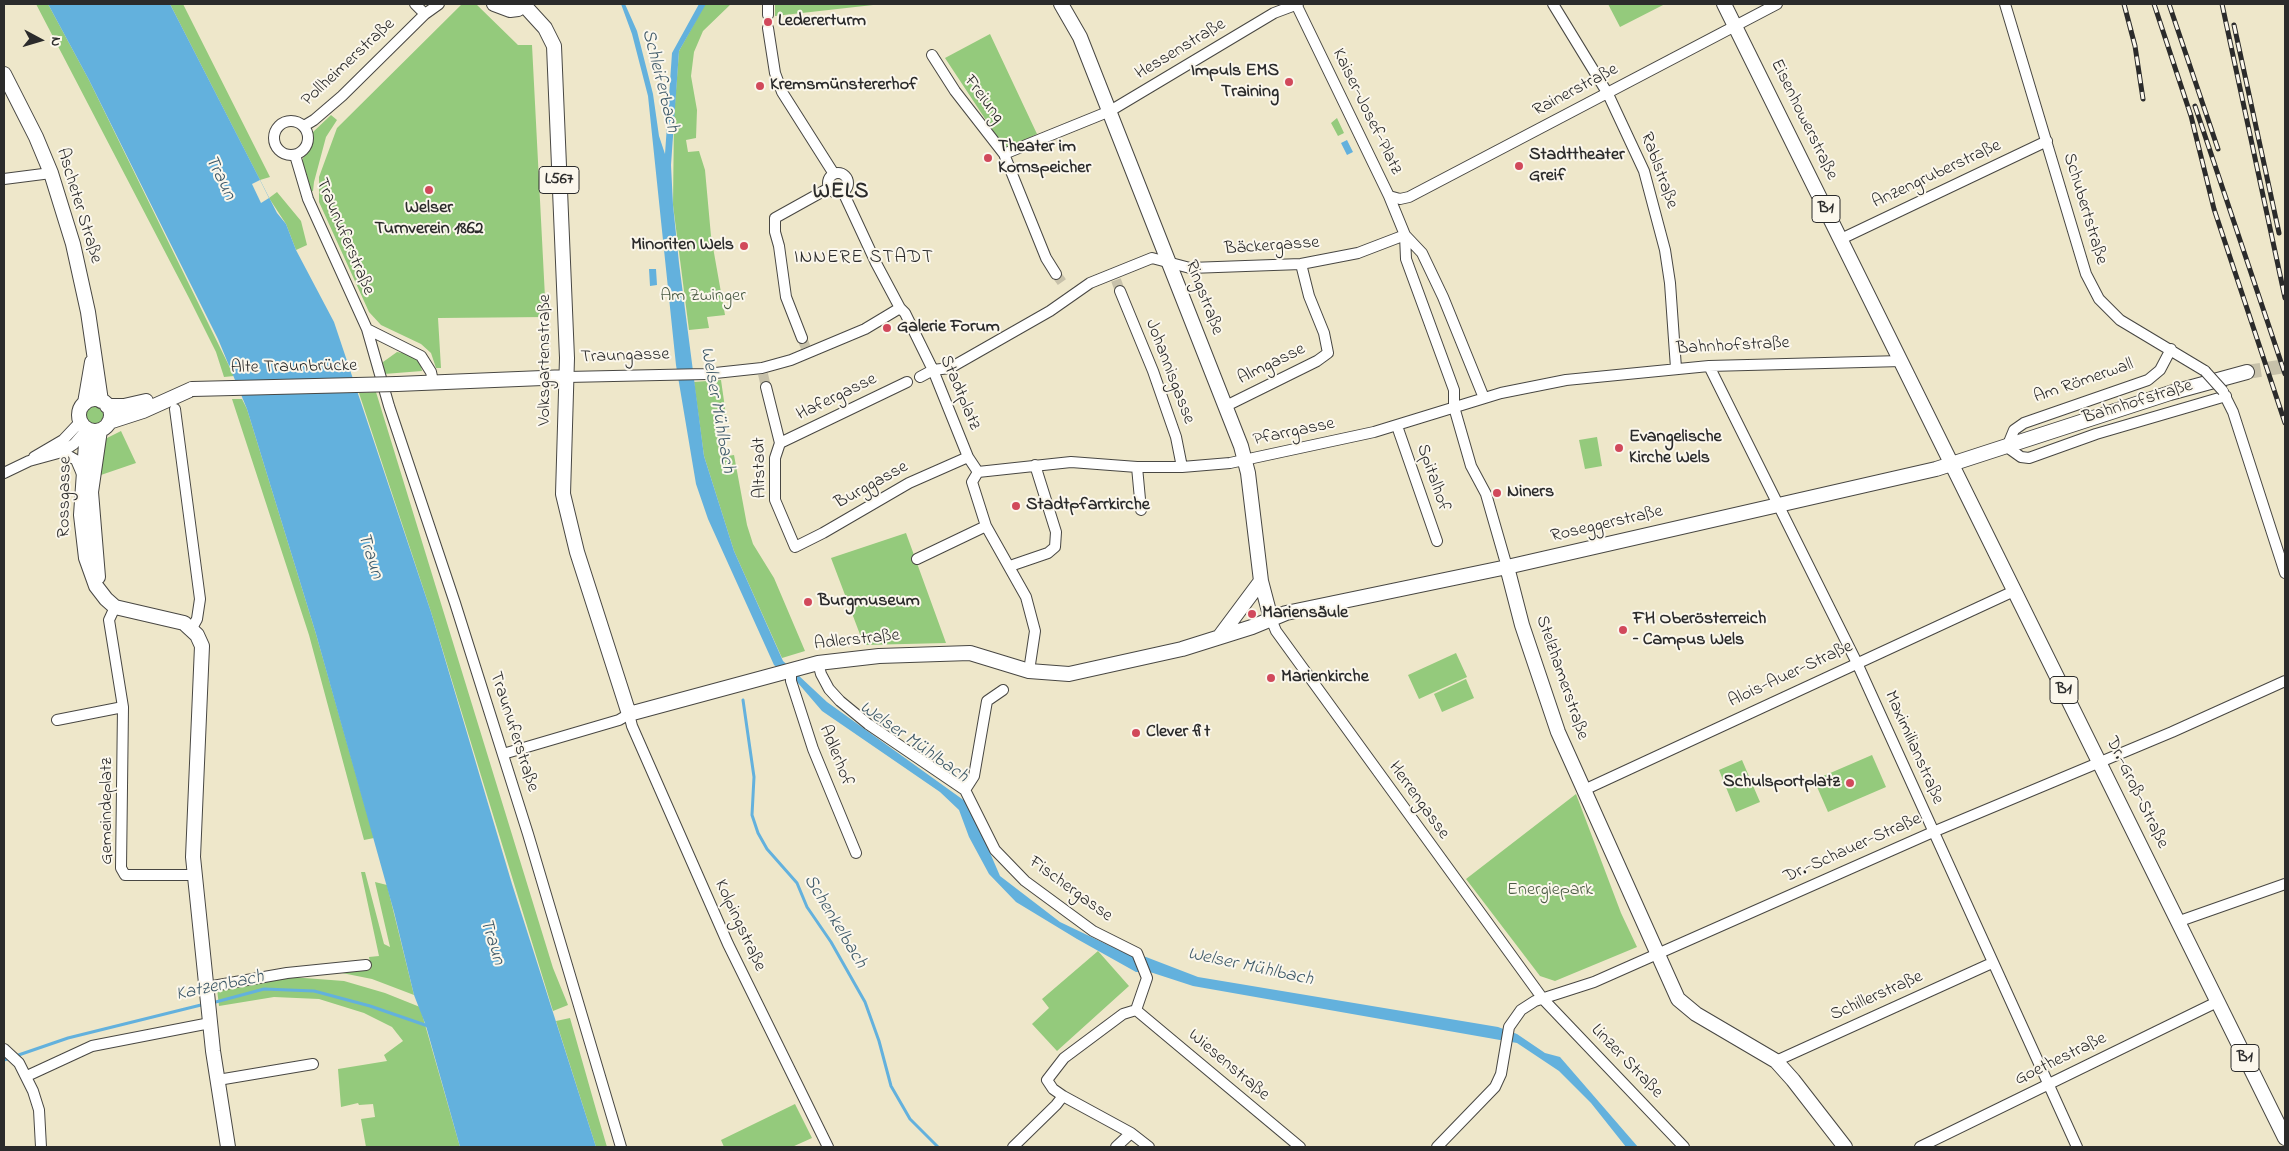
<!DOCTYPE html>
<html>
<head>
<meta charset="utf-8">
<style>
  body { margin:0 }
  #map { position:relative; width:2289px; height:1151px; overflow:hidden; background:#eee7ca; font-family:"Indie Flower",sans-serif }
  canvas { display:block }
  .frame { position:absolute; inset:0; border:5px solid #2b2b2b; pointer-events:none }
  .north { position:absolute; left:15px; top:15px; width:50px; height:50px; -webkit-text-stroke:4px #fbf7ec; paint-order:stroke; rotate:96deg; font-size:14px; font-weight:700; line-height:20px; text-align:center; color:#2b2b2b }
  .north::after { content:''; display:block; margin:auto; width:18px; height:22px; background:#2b2b2b; clip-path:polygon(50% 0,100% 100%,50% 72%,0 100%) }
</style>
</head>
<body>
<div id="map">
<canvas width="2289" height="1151"></canvas>
<div class="frame"></div>
<div class="north">N</div>
</div>
<script>
const c = document.querySelector('canvas').getContext('2d');
c.lineJoin = 'round';
function fill(path, color) {
  c.fillStyle = color;
  c.fill(path, 'evenodd');
}
function toPath(rows) {
  const path = new Path2D();
  for (const r of rows) {
    if (r.length === 3) {
      path.moveTo(r[0] + r[2], r[1]);
      path.arc(r[0], r[1], r[2], 0, 2 * Math.PI);
      continue;
    }
    path.moveTo(r[0], r[1]);
    for (let i = 2; i < r.length; i += 2) path.lineTo(r[i], r[i + 1]);
  }
  return path;
}
function strokePath(path, color, width, dash) {
  c.strokeStyle = color;
  c.lineWidth = width;
  c.lineCap = dash ? 'butt' : 'round';
  c.setLineDash(dash || []);
  c.stroke(path);
}
function label(font, color, halo, rows, align = 'center') {
  c.font = font + ' "Indie Flower",sans-serif';
  c.lineWidth = 4;
  c.setLineDash([]);
  c.textBaseline = 'middle';
  c.strokeStyle = halo;
  c.fillStyle = color;
  for (const [text, x, y, turn = 0] of rows) {
    c.save();
    c.translate(x, y);
    c.rotate((+turn || 0) * Math.PI / 180);
    c.textAlign = isNaN(turn) ? turn : align;
    if (halo) c.strokeText(text, 0, 0);
    c.fillText(text, 0, 0);
    c.restore();
  }
}
fill(toPath([
  [36,4,48,4,89,80,234,376,224,377,216,352,189,298],
  [170,4,183,4,270,177,260,180],
  [462,4,476,4,518,45,532,45,546,317,438,318,441,368,436,368,431,353,421,344,381,325,369,312,319,202,319,177,337,128],
  [705,4,731,4,703,31,694,52,691,76,697,110,696,138,686,140,688,152,699,151,705,170,711,236,725,315,707,317,709,328,689,330,673,205,674,117,679,51],
  [775,4,882,4,775,16],
  [1608,4,1665,4,1620,27],
  [990,34,1037,134,1005,149,945,58],
  [331,115,337,120,326,137,314,182,313,191,308,192,301,167,303,158,312,146,313,132],
  [1337,118,1344,133,1338,136,1331,123],
  [277,192,301,221,307,245,296,250,286,224,269,198],
  [397,352,409,354,420,361,422,371,384,374,383,362],
  [721,380,726,415,715,417,721,457,734,455,747,525,753,544,774,578,805,651,782,658,734,551,704,456,694,382],
  [376,392,553,968,568,1005,553,1011,431,612,359,393],
  [232,399,242,399,247,409,316,634,374,838,364,840,309,635],
  [95,415,10],
  [121,431,136,463,98,476,102,446,107,438],
  [1597,437,1602,466,1585,469,1579,440],
  [906,533,946,643,864,645,831,558],
  [1456,653,1467,677,1419,699,1408,675],
  [1466,679,1474,698,1442,712,1434,694],
  [1872,755,1886,787,1828,812,1814,780],
  [1742,760,1760,802,1736,812,1719,770],
  [1576,794,1621,913,1637,947,1555,981,1540,976,1466,879],
  [361,872,365,872,384,944,390,947,375,882,387,885,414,995,372,979,332,971,371,969,369,957,379,956],
  [1098,951,1129,986,1057,1051,1032,1024,1049,1008,1042,999],
  [291,977,344,981,385,993,420,1007,460,1147,366,1147,361,1119,375,1117,373,1104,359,1105,358,1103,341,1107,338,1069,387,1061,384,1055,403,1041,392,1027,364,1013,319,999,274,997,219,1006,217,989],
  [570,1018,597,1113,607,1147,596,1147,556,1021],
  [795,1104,812,1138,792,1147,724,1147,721,1140]
]), '#94ca7c');
fill(toPath([
  [48,4,170,4,277,213,286,224,296,250,334,322,431,612,512,884,596,1147,460,1147,426,1026,414,995,394,912,316,634,247,409,218,339,89,80],
  [621,4,625,4,637,31,653,94,659,136,665,154,672,53,699,4,706,4,679,51,671,165,673,205,679,263,704,456,734,551,783,661,827,702,969,804,1000,876,1060,922,1129,955,1146,957,1198,977,1498,1027,1517,1034,1545,1053,1560,1057,1638,1147,1626,1147,1591,1103,1559,1071,1517,1043,1193,986,1150,972,1136,972,1077,939,1016,902,989,874,969,837,959,810,940,792,822,711,798,683,774,665,708,519,696,484,676,365,648,96,632,34],
  [1347,140,1353,152,1347,155,1341,143],
  [649,269,656,269,657,285,650,286]
]), '#63b1dd');
fill(toPath([
  [260,180,269,198,261,203,252,184]
]), '#eee7ca');
strokePath(toPath([
  [743,700,754,777,752,815,758,833,767,849,797,883,807,907,831,942,865,1002,879,1041,891,1086,910,1119,938,1147],
  [212,1003,264,989,314,991,370,1006,428,1026],
  [4,1060,68,1038,205,1004]
]), '#63b1dd', 3);
strokePath(toPath([
  [1056,274,1064,285],
  [1116,280,1120,291],
  [802,338,806,348],
  [763,374,766,387]
]), '#c7c1aa', 10, [10, 5]);
strokePath(toPath([
  [2247,372,2285,366]
]), '#c7c1aa', 14, [14, 7]);
const minor = toPath([
  [415,4,425,14],
  [768,4,768,15],
  [1296,4,1389,196,1405,235,1406,259,1454,390,1454,407,1471,466,1486,494,1507,567],
  [1553,4,1608,94,1644,171,1665,250,1670,283,1676,368],
  [2005,4,2086,274,2099,299,2120,320,2205,371],
  [768,28,775,73,782,92,834,174],
  [932,55,955,91,1004,154,1046,258,1056,274],
  [291,138,17],
  [304,126,314,120,342,96,425,14,439,4],
  [1004,154,1110,111,1274,13,1298,4],
  [295,155,308,199,367,329,389,406,455,603,528,834,621,1147],
  [838,183,10],
  [4,179,51,173],
  [843,192,876,263,900,308,905,313,933,370,968,457,978,472],
  [1389,196,1400,199,1409,197,1777,4],
  [1405,235,1422,253,1443,297,1484,398],
  [1841,239,2047,141],
  [1120,291,1153,371,1176,437,1182,467],
  [367,329,421,356,431,372,433,381],
  [802,338,786,297,779,246,775,232,775,218,829,188],
  [2171,349,2160,370,2148,380,2024,423,2014,430,2007,447,2021,457,2029,458,2096,434,2226,396],
  [1709,366,1857,663,2077,1147],
  [567,377,706,374,762,368,791,360,865,329,900,308],
  [920,377,933,370,950,368,1050,311,1090,283,1152,258,1190,268,1301,264,1358,253,1405,235],
  [766,387,780,443,775,458,775,500,795,547,823,533,909,483,968,457],
  [2223,392,2233,412,2285,573],
  [1226,406,1317,361,1328,353,1324,333,1309,296,1301,264],
  [175,409,200,599,197,619,192,628],
  [1397,426,1437,541],
  [780,443,907,382],
  [62,452,76,460,82,474],
  [34,457,63,440,80,422],
  [1137,467,1141,510],
  [4,473,29,461,62,452,74,444,87,429],
  [917,559,986,526],
  [1010,566,1048,553,1055,547,1056,532,1035,465],
  [115,607,109,620,123,707,121,868,125,875,194,875],
  [1271,619,1276,631,1543,999,1684,1147],
  [818,663,821,674,829,689,840,701,868,724,965,790,995,850,1025,881,1093,931,1137,953,1147,978,1136,1010],
  [791,669,791,681,813,749,856,853],
  [1029,671,1035,631,1026,597,986,526,972,482,978,472,1071,462,1137,467,1182,467,1230,463,1374,432,1501,393,1566,380,1709,366,1902,361],
  [57,720,123,707],
  [503,754,619,720,629,714,632,726,728,944,828,1147],
  [965,790,974,776,987,701,1003,690],
  [1584,790,2014,591],
  [2177,922,2285,884],
  [207,987,287,973,366,965],
  [1136,1010,1123,1014,1064,1058,1047,1080,1053,1089,1063,1096,1131,1133,1149,1147],
  [1136,1010,1300,1147],
  [4,1049,19,1063,33,1091,39,1110,41,1147],
  [1776,1061,1992,963],
  [27,1076,92,1046,210,1023],
  [218,1080,313,1064],
  [1013,1147,1056,1105,1063,1096],
  [1116,1147,1131,1133],
  [1437,1147,1495,1087,1501,1074,1509,1027,1521,1010,1535,1001,1594,982,1933,832,2172,732,2285,681],
  [1920,1147,2217,1002]
]);
const major = toPath([
  [494,4,510,10,518,9,526,4],
  [1061,4,1080,37,1241,446,1248,473,1261,581,1271,619],
  [1724,4,2285,1138],
  [524,5,545,28,554,46,567,358,563,494,577,552,629,714,818,663,879,656,970,653,1029,671,1069,674,1182,649,1252,627,1286,613,1507,567,1936,469,2170,393,2247,372],
  [4,74,36,137,51,173,73,244,88,312,101,401],
  [397,384,567,377],
  [95,415,16],
  [85,403,92,362],
  [107,406,124,406,146,401],
  [109,422,143,411,192,389],
  [87,429,81,515,86,558,96,586,106,599,115,607,184,623,197,635,202,646,193,857,213,1051,228,1147],
  [1507,567,1522,625,1558,732,1678,999,1696,1014,1776,1061,1793,1080,1845,1147],
  [98,577,91,492,100,430],
  [1220,636,1261,581]
]);
strokePath(minor, '#484743', 12);
strokePath(major, '#484743', 16);
strokePath(minor, '#fff', 10);
strokePath(major, '#fff', 14);
const rail = toPath([
  [2124,4,2135,46,2143,99],
  [2154,4,2191,116,2214,209,2285,423],
  [2169,4,2218,149],
  [2222,4,2285,298],
  [2234,25,2279,233],
  [2195,106,2285,374]
]);
strokePath(rail, '#2b2b2b', 5);
strokePath(rail, '#fbf7ec', 3, [9]);
const minorBridge = toPath([
  [2205,371,2223,391]
]);
const majorBridge = toPath([
  [192,389,397,384]
]);
strokePath(minorBridge, '#484743', 12, []);
strokePath(majorBridge, '#484743', 16, []);
strokePath(minorBridge, '#fff', 10);
strokePath(majorBridge, '#fff', 14);
for (const [x, y, r, color] of [
  [768,22,5,"#d1495b"],
  [1289,82,5,"#d1495b"],
  [760,86,5,"#d1495b"],
  [988,158,5,"#d1495b"],
  [1519,166,5,"#d1495b"],
  [429,190,5,"#d1495b"],
  [744,246,5,"#d1495b"],
  [887,328,5,"#d1495b"],
  [1619,448,5,"#d1495b"],
  [1497,493,5,"#d1495b"],
  [1016,506,5,"#d1495b"],
  [808,602,5,"#d1495b"],
  [1252,614,5,"#d1495b"],
  [1623,630,5,"#d1495b"],
  [1271,678,5,"#d1495b"],
  [1136,733,5,"#d1495b"],
  [1850,783,5,"#d1495b"]
]) {
  const dot = new Path2D();
  dot.arc(x, y, r, 0, 2 * Math.PI);
  c.fillStyle = color;
  c.fill(dot);
  strokePath(dot, '#fbf7ec', 2);
}
for (const [x, y, w] of [
  [559,180,40],
  [1826,209,28],
  [2064,690,28],
  [2245,1058,28]
]) {
  const box = new Path2D();
  box.roundRect(x - w / 2, y - 13.5, w, 27, 4);
  c.fillStyle = '#fbf7ec';
  c.fill(box);
  strokePath(box, '#2b2b2b', 1);
}
label('bold 16px', '#2b2b2b', null, [
  ["L567",559,180],
  ["B1",1826,209],
  ["B1",2064,690],
  ["B1",2245,1058]
]);
label('bold 18px', '#2b2b2b', '#fbf7ec', [
  ["Ledererturm",778,22],
  ["Impuls EMS",1279,72,"right"],
  ["Training",1279,93,"right"],
  ["Kremsmünstererhof",770,86],
  ["Theater im",998,148],
  ["Kornspeicher",998,169],
  ["Stadttheater",1529,156],
  ["Greif",1529,177],
  ["Welser",429,209,"center"],
  ["Turnverein 1862",429,230,"center"],
  ["Minoriten Wels",734,246,"right"],
  ["Galerie Forum",897,328],
  ["Evangelische",1629,438],
  ["Kirche Wels",1629,459],
  ["Niners",1507,493],
  ["Stadtpfarrkirche",1026,506],
  ["Burgmuseum",818,602],
  ["Mariensäule",1262,614],
  ["FH Oberösterreich",1633,620],
  ["– Campus Wels",1633,641],
  ["Marienkirche",1281,678],
  ["Clever fit",1146,733],
  ["Schulsportplatz",1840,783,"right"]
], 'left');
label('18px', '#2b2b2b', '#fbf7ec', [
  ["Hessenstraße",1181,50,-31],
  ["Pollheimerstraße",349,63,-43],
  ["Rainerstraße",1576,91,-28],
  ["Freiung",983,100,53],
  ["Kaiser-Josef-Platz",1366,112,64],
  ["Eisenhowerstraße",1803,120,64],
  ["Rablstraße",1658,171,70],
  ["Anzengruberstraße",1937,175,-25],
  ["Ascheter Straße",78,206,73],
  ["Schubertstraße",2084,209,73],
  ["Traunuferstraße",344,237,67],
  ["Bäckergasse",1272,247,-4],
  ["Ringstraße",1203,298,69],
  ["Bahnhofstraße",1733,347,-3],
  ["Traungasse",625,357,-2],
  ["Volksgartenstraße",546,360,-90],
  ["Almgasse",1272,365,-26],
  ["Alte Traunbrücke",294,368,-1],
  ["Johannisgasse",1169,372,69],
  ["Am Römerwall",2084,382,-19],
  ["Stadtplatz",959,393,67],
  ["Hafergasse",837,398,-26],
  ["Bahnhofstraße",2138,403,-17],
  ["Pfarrgasse",1294,433,-12],
  ["Altstadt",761,468,-91],
  ["Spitalhof",1432,478,71],
  ["Burggasse",872,486,-29],
  ["Rossgasse",66,497,-89],
  ["Roseggerstraße",1607,525,-13],
  ["Adlerstraße",857,641,-6],
  ["Alois-Auer-Straße",1791,675,-25],
  ["Stelzhamerstraße",1561,678,71],
  ["Traunuferstraße",513,732,72],
  ["Maximilianstraße",1913,748,66],
  ["Adlerhof",835,756,68],
  ["Dr.-Groß-Straße",2136,793,64],
  ["Herrengasse",1418,801,54],
  ["Gemeindeplatz",108,811,-90],
  ["Dr.-Schauer-Straße",1853,849,-24],
  ["Fischergasse",1070,890,36],
  ["Kolpingstraße",739,926,65],
  ["Schillerstraße",1877,997,-24],
  ["Goethestraße",2061,1060,-26],
  ["Linzer Straße",1626,1062,46],
  ["Wiesenstraße",1228,1066,40]
]);
label('18px', '#4a5b43', '#fbf7ec', [
  ["Am Zwinger",703,297],
  ["Energiepark",1550,891]
]);
label('italic 19px', '#3f5a69', '#fbf7ec', [
  ["Schleiferbach",659,81,76],
  ["Traun",219,178,64],
  ["Welser Mühlbach",716,410,80],
  ["Traun",369,556,72],
  ["Welser Mühlbach",913,743,35],
  ["Schenkelbach",834,922,59],
  ["Traun",491,942,73],
  ["Welser Mühlbach",1250,968,12],
  ["Katzenbach",220,987,-12]
]);
c.letterSpacing = '1px';
label('19px', '#2b2b2b', '#fbf7ec', [
  ["INNERE STADT",864,259]
]);
c.letterSpacing = '0px';
c.letterSpacing = '1px';
label('bold 22px', '#2b2b2b', '#fbf7ec', [
  ["WELS",841,193]
]);
c.letterSpacing = '0px';
</script>
</body>
</html>
